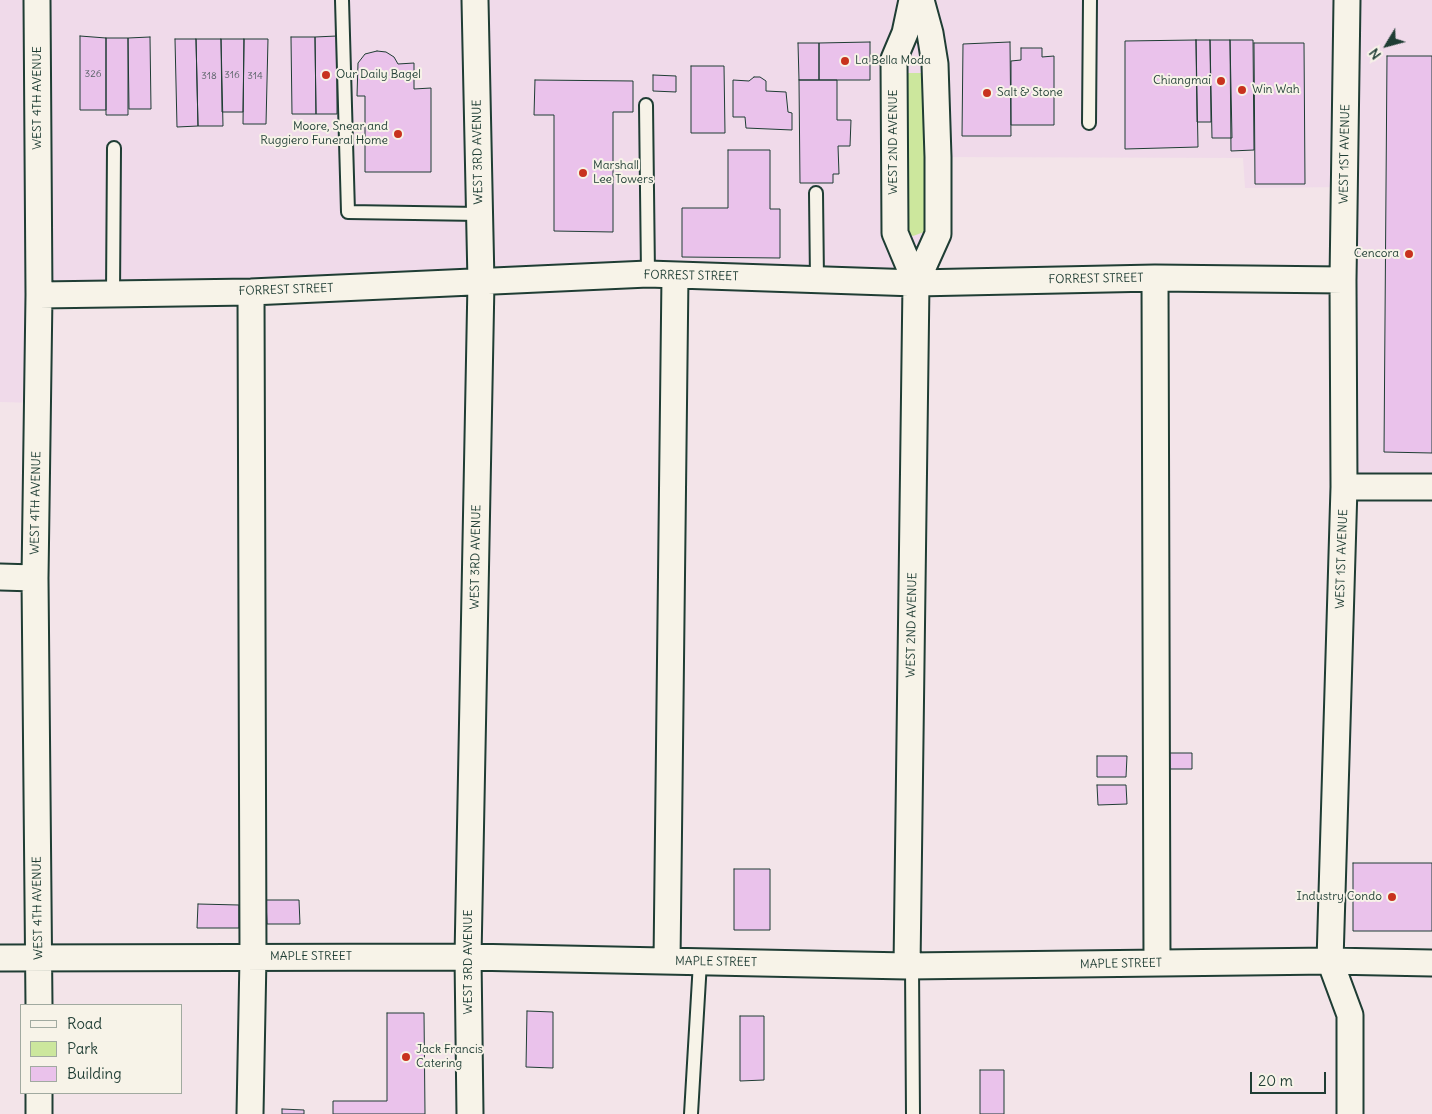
<!DOCTYPE html>
<html>
<head>
<meta charset="utf-8">
<style>
  body { margin:0 }
  #map { position:relative; width:1432px; height:1114px; overflow:hidden; background:#f3e4e9; font-family:Delius,sans-serif }
  canvas { display:block }
  .legend { position:absolute; left:20px; top:1004px; width:162px; height:90px; box-sizing:border-box; background:#f7f3e8; border:1px solid #a1aaa0; margin:0; padding:6px 9px; list-style:none; font-size:15px; color:#1f3d34 }
  .legend li { display:flex; align-items:center; gap:10px; height:25px }
  .legend b { width:25px; border:1px solid #a1aaa0 }
  .north { position:absolute; left:1362px; top:20px; width:50px; height:50px; -webkit-text-stroke:4px #f7f3e8; paint-order:stroke; rotate:233deg; font-size:14px; font-weight:700; line-height:20px; text-align:center; color:#1f3d34 }
  .north::after { content:''; display:block; margin:auto; width:18px; height:22px; background:#1f3d34; clip-path:polygon(50% 0,100% 100%,50% 72%,0 100%) }
  .scale { position:absolute; left:1250px; top:1072px; width:76px; height:22px; box-sizing:border-box; border:2px solid #1f3d34; border-top:0; padding-left:6px; font-size:15px; line-height:18px; white-space:nowrap; color:#1f3d34; -webkit-text-stroke:4px #f7f3e8; paint-order:stroke }
</style>
</head>
<body>
<div id="map">
<canvas width="1432" height="1114"></canvas>
<ul class="legend">
<li><b style="height:6px;background:#f7f3e8"></b>Road</li>
<li><b style="height:14px;background:#cce79d"></b>Park</li>
<li><b style="height:14px;background:#eac2eb"></b>Building</li>
</ul>
<div class="north">N</div>
<div class="scale">20 m</div>
</div>
<script>
const c = document.querySelector('canvas').getContext('2d');
c.lineJoin = 'round';
function fill(path, color) {
  c.fillStyle = color;
  c.fill(path, 'evenodd');
}
function toPath(rows) {
  const path = new Path2D();
  for (const r of rows) {
    path.moveTo(r[0], r[1]);
    for (let i = 2; i < r.length; i += 2) path.lineTo(r[i], r[i + 1]);
  }
  return path;
}
function strokePath(path, color, width, dash) {
  c.strokeStyle = color;
  c.lineWidth = width;
  c.lineCap = dash ? 'butt' : 'round';
  c.setLineDash(dash || []);
  c.stroke(path);
}
function label(font, color, halo, rows, align = 'center') {
  c.font = font + ' Delius,sans-serif';
  c.lineWidth = 4;
  c.setLineDash([]);
  c.textBaseline = 'middle';
  c.strokeStyle = halo;
  c.fillStyle = color;
  for (const [text, x, y, turn = 0] of rows) {
    c.save();
    c.translate(x, y);
    c.rotate((+turn || 0) * Math.PI / 180);
    c.textAlign = isNaN(turn) ? turn : align;
    if (halo) c.strokeText(text, 0, 0);
    c.fillText(text, 0, 0);
    c.restore();
  }
}
fill(toPath([
  [0,0,1432,0,1432,487,1344,487,1344,187,1245,188,1243,158,938,157,938,234,916,283,648,274,39,295,37,403,0,402]
]), '#f0daea');
fill(toPath([
  [900,73,928,73,928,228,924,232,913,236,905,232]
]), '#cce79d');
const building = toPath([
  [80,36,106,38,106,110,80,110,80,36],
  [337,36,337,114,316,114,315,37,337,36],
  [150,37,151,109,129,109,128,38,150,37],
  [291,37,315,37,316,114,292,114,291,37],
  [106,38,128,38,128,115,106,115,106,38],
  [175,39,196,39,198,126,177,127,175,39],
  [196,39,221,39,223,126,198,126,196,39],
  [221,39,244,39,243,112,222,112,221,39],
  [244,39,268,39,266,124,243,124,244,39],
  [1196,40,1210,40,1211,122,1197,122,1196,40],
  [1196,40,1198,147,1125,149,1125,41,1196,40],
  [1210,40,1230,40,1232,138,1212,138,1210,40],
  [1230,40,1253,40,1254,150,1231,151,1230,40],
  [870,42,870,80,819,80,819,43,870,42],
  [1010,42,1011,136,962,136,963,44,1010,42],
  [798,43,819,43,819,80,799,80,798,43],
  [1254,43,1304,43,1305,184,1255,184,1254,43],
  [1021,48,1042,48,1042,57,1054,56,1054,125,1011,125,1011,61,1021,60,1021,48],
  [377,51,386,52,394,57,398,64,414,63,414,89,431,88,431,172,365,172,365,96,357,96,358,63,365,54,377,51],
  [1387,56,1432,56,1432,453,1384,452,1387,56],
  [691,66,724,66,725,133,691,133,691,66],
  [653,75,676,76,676,92,653,91,653,75],
  [754,77,760,77,766,81,766,91,786,92,788,112,792,113,792,130,746,128,745,117,733,117,733,80,749,81,754,77],
  [535,80,633,81,633,112,613,112,613,232,554,231,554,115,534,115,535,80],
  [799,80,837,80,837,120,851,120,850,146,838,146,839,174,833,174,833,183,800,183,799,80],
  [728,150,770,150,770,209,780,209,780,258,682,257,682,208,728,208,728,150],
  [1169,753,1192,753,1192,769,1169,769,1169,753],
  [1097,756,1127,756,1126,777,1097,777,1097,756],
  [1097,785,1126,785,1127,804,1098,805,1097,785],
  [1353,863,1432,863,1432,931,1353,931,1353,863],
  [734,869,770,869,770,930,734,930,734,869],
  [266,900,299,900,300,924,267,924,266,900],
  [198,904,239,905,239,928,197,928,198,904],
  [527,1011,553,1012,553,1068,526,1067,527,1011],
  [387,1013,424,1013,425,1114,333,1114,333,1101,387,1101,387,1013],
  [740,1016,764,1016,764,1080,740,1081,740,1016],
  [980,1070,1004,1070,1004,1114,980,1114,980,1070],
  [282,1109,304,1110,304,1114,282,1114,282,1109]
]);
fill(building, '#eac2eb');
strokePath(building, '#1f3d34', 1);
const lane = toPath([
  [342,0,348,212,480,214],
  [646,105,648,274],
  [1089,123,1090,0],
  [816,193,817,280],
  [113,294,114,148],
  [912,966,913,1114],
  [691,1114,700,962]
]);
const street = toPath([
  [37,0,39,295,35,578,39,1005],
  [912,0,905,33,894,59,895,233,916,283],
  [1347,0,1343,280,1344,487,1330,961,1350,1015,1350,1114],
  [1155,278,1157,963],
  [39,295,251,292,648,274,916,283,1155,278,1343,280],
  [1344,487,1432,487],
  [0,577,35,578],
  [0,958,468,957,907,966,1330,961,1432,963],
  [667,961,675,275],
  [907,966,916,283,938,234,938,157,935,64,930,33,921,0],
  [39,1093,39,1114],
  [250,1114,253,957,251,292],
  [470,1114,468,957,481,282,475,0]
]);
strokePath(lane, '#1f3d34', 16);
strokePath(street, '#1f3d34', 29);
strokePath(lane, '#f7f3e8', 12);
strokePath(street, '#f7f3e8', 25);
for (const [x, y, r, color] of [
  [845,61,5,"#c8321e"],
  [326,75,5,"#c8321e"],
  [1221,81,5,"#c8321e"],
  [1242,90,5,"#c8321e"],
  [987,93,5,"#c8321e"],
  [398,134,5,"#c8321e"],
  [583,173,5,"#c8321e"],
  [1409,254,5,"#c8321e"],
  [1392,897,5,"#c8321e"],
  [406,1057,5,"#c8321e"]
]) {
  const dot = new Path2D();
  dot.arc(x, y, r, 0, 2 * Math.PI);
  c.fillStyle = color;
  c.fill(dot);
  strokePath(dot, '#f7f3e8', 2);
}
label('10px', '#525e62', null, [
  ["326",93,74],
  ["316",232,75],
  ["318",209,76],
  ["314",255,76]
]);
label('12px', '#1f3d34', '#f7f3e8', [
  ["La Bella Moda",855,61],
  ["Our Daily Bagel",336,75],
  ["Chiangmai",1211,81,"right"],
  ["Win Wah",1252,90],
  ["Salt & Stone",997,93],
  ["Moore, Snear and",388,127,"right"],
  ["Ruggiero Funeral Home",388,141,"right"],
  ["Marshall",593,166],
  ["Lee Towers",593,180],
  ["Cencora",1399,254,"right"],
  ["Industry Condo",1382,897,"right"],
  ["Jack Francis",416,1050],
  ["Catering",416,1064]
], 'left');
label('12px', '#1f3d34', '#f7f3e8', [
  ["WEST 4TH AVENUE",38,98,-90],
  ["WEST 2ND AVENUE",894,142,-90],
  ["WEST 3RD AVENUE",478,152,-91],
  ["WEST 1ST AVENUE",1345,154,-89],
  ["FORREST STREET",691,276,1],
  ["FORREST STREET",1096,279,-1],
  ["FORREST STREET",286,290,-2],
  ["WEST 4TH AVENUE",36,503,-89],
  ["WEST 3RD AVENUE",476,557,-89],
  ["WEST 1ST AVENUE",1342,559,-88],
  ["WEST 2ND AVENUE",912,625,-89],
  ["WEST 4TH AVENUE",38,908,-91],
  ["MAPLE STREET",311,957],
  ["WEST 3RD AVENUE",469,962,-90],
  ["MAPLE STREET",716,962,1],
  ["MAPLE STREET",1121,964,-1]
]);
</script>
</body>
</html>
